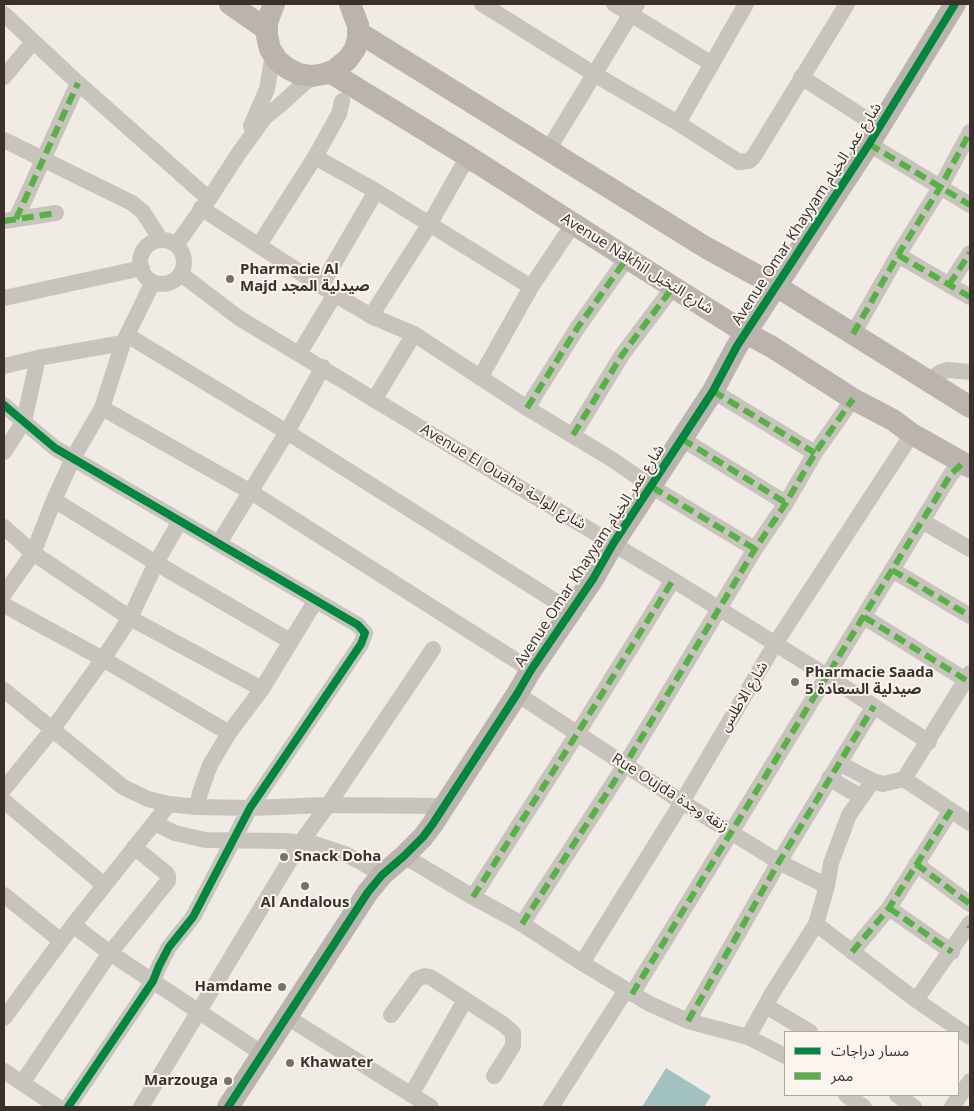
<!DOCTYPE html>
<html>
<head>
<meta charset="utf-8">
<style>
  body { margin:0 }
  #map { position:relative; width:974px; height:1111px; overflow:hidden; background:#f0ebe5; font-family:"Open Sans","Noto Sans Arabic",sans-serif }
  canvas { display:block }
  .frame { position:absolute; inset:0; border:5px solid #3b302b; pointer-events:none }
  .legend { position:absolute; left:784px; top:1031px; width:175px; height:65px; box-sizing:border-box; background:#fbf5ee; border:1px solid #aea6a0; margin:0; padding:6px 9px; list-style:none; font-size:15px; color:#3b302b }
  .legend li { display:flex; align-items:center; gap:10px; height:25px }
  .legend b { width:25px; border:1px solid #aea6a0 }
</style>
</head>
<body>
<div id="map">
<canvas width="974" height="1111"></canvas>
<div class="frame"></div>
<ul class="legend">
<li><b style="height:6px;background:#00873e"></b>مسار دراجات</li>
<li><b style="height:6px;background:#57b246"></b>ممر</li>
</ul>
</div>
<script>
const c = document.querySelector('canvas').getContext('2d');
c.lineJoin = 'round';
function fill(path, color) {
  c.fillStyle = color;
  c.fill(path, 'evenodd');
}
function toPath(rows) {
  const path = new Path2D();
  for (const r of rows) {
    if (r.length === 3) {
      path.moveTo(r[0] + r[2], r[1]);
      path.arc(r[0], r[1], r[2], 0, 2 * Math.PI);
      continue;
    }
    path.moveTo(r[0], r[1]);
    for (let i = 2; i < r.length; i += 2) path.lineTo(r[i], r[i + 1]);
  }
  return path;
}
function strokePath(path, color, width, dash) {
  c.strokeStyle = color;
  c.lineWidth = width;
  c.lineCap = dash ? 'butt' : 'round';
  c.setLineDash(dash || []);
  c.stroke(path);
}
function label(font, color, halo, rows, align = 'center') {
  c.font = font + ' "Open Sans","Noto Sans Arabic",sans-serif';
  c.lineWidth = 4;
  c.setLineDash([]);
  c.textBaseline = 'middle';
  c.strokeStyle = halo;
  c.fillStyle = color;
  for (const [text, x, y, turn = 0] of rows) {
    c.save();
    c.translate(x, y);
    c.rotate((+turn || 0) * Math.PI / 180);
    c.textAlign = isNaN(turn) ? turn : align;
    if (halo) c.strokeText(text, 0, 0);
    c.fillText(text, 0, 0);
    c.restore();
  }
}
fill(toPath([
  [666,1068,711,1096,704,1107,642,1107]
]), '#a1c2c1');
strokePath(toPath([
  [482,4,594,74,678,123,739,162,749,161,754,156,847,4],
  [614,4,712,64],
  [4,14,78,83,209,199],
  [4,77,33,42],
  [801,77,879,127],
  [678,123,746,4],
  [251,126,267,89,273,54],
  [4,140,132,203,143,212,161,240],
  [869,144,970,205],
  [548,150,637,4],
  [315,157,376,191,531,287],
  [201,208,321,286,371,316,414,334,527,408,613,460,652,487,755,549],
  [16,219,78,83],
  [4,221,56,213],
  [162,262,22],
  [176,245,209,199,239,153,265,117,279,106,312,76],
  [259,245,315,157,339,114,342,101],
  [898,255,970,297],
  [181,274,239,318,673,580,827,676,929,742],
  [949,285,970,253],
  [321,286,376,191],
  [4,298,142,268],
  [371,316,429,225,463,165,476,162],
  [853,334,898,255,941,186,970,132],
  [127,335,287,432,571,611],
  [299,354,335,294],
  [4,366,38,358,123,343],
  [480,378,531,287,568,232,577,226],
  [934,385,935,376,941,372,948,370,970,372],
  [713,391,815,453],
  [374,400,414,334],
  [4,405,55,448,358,625,365,633,361,644,250,808,193,917,169,947,159,966,153,981,68,1107],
  [102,408,251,492,531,670],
  [527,408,578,327,627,258],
  [573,435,622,355,673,287],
  [682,439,786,503],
  [4,452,24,421,38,358],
  [54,500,156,563,290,641],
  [922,521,970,549],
  [4,527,33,553,130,618,262,689],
  [219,543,287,432,323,367],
  [892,570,970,616],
  [4,594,33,553,54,500,73,458,102,408,123,343,153,282],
  [4,605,103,659,229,733,262,689,316,600],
  [864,617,966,680],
  [4,690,123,787,148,799,169,804,197,807,250,808,328,805,444,806],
  [517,694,682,802,779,862,827,886],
  [839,763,873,781],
  [829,778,861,797],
  [904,779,970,823],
  [4,789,52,730,103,659,130,618,156,563,180,521],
  [4,801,104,885],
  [197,807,200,793,210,765,229,733],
  [154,823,175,833,205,840,284,841,315,844,345,854,359,861,382,875],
  [404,856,473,897,522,924,582,963,650,1004,688,1021,748,1037,785,1056],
  [916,864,970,904],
  [4,895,61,941],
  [473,897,577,734,673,580],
  [889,908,952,952],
  [522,924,625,765,755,549,786,503,815,453,853,399],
  [816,924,916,1000,970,1037],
  [73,925,110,953,263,1054],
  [852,952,889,908,951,810],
  [582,963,682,802,775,644,912,434],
  [632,994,922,521,951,474,963,463],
  [916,1000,970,923],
  [766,1006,810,1032],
  [391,1015,417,979,425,976,430,977,503,1024,513,1033,513,1046,494,1076],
  [287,1017,431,1107],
  [4,1018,73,925,169,804],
  [688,1021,779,862,874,706],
  [748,1037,773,992,816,924,827,886,831,863,849,815,873,781,883,784,904,779,970,673],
  [4,1071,58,1107],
  [22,1083,110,953,168,881,168,876,166,873,134,847],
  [411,1095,465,1000],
  [846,1095,864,1107],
  [897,1095,914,1107],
  [141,1107,301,842,328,805,433,649],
  [551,1107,626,990],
  [952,1107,970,1081]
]), '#c9c3be', 16);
strokePath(toPath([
  [230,4,266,29],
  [274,4,267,22,267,36,270,49,277,60,287,68,299,74,312,76,324,74,335,70,348,59,355,49,358,38,358,25,350,4],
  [358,32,705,247,776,286,970,407],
  [330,72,464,154,627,258,746,333,772,347,853,399,893,420,912,434,970,467],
  [228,1107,368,892,382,875,404,856,423,837,432,825,517,694,531,670,593,579,613,544,713,391,737,346,869,144,955,4]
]), '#bab3ae', 22);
strokePath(toPath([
  [869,144,970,205],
  [16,219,78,83],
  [4,221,56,213],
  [898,255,970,297],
  [949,285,970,253],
  [853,334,898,255,941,186,970,132],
  [713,391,815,453],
  [527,408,578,327,627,258],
  [573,435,622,355,673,287],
  [682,439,786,503],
  [652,487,755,549],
  [892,570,970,616],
  [864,617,966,680],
  [916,864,970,904],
  [473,897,577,734,673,580],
  [889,908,952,952],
  [522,924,625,765,755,549,786,503,815,453,853,399],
  [969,925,970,927],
  [852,952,889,908,951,810],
  [632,994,922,521,951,474,963,463],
  [688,1021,779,862,874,706]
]), '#57b246', 6, [12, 6]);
strokePath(toPath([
  [4,405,55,448,358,625,365,633,361,644,250,808,193,917,169,947,159,966,153,981,68,1107],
  [228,1107,368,892,382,875,404,856,423,837,432,825,517,694,531,670,593,579,613,544,713,391,737,346,869,144,955,4]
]), '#00873e', 8);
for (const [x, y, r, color] of [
  [230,279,5,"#7a716c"],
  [795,682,5,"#7a716c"],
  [284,857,5,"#7a716c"],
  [305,886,5,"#7a716c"],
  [282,987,5,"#7a716c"],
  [290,1063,5,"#7a716c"],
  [228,1081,5,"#7a716c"]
]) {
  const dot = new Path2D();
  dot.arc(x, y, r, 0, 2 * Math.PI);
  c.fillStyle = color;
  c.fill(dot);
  strokePath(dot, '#fbf5ee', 2);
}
label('15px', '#3b302b', '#fbf5ee', [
  ["Avenue Omar Khayyam شارع عمر الخيام",807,214,-57],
  ["Avenue Nakhil شارع النخيل",637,264,32],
  ["Avenue El Ouaha شارع الواحة",503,477,31],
  ["Avenue Omar Khayyam شارع عمر الخيام",590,556,-57],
  ["شارع الاطلس",744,697,-59],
  ["Rue Oujda زنقة وجدة",670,793,32]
]);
label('bold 15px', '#3b302b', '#fbf5ee', [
  ["Pharmacie Al",240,270],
  ["Majd صيدلية المجد",240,287],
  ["Pharmacie Saada",805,673],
  ["5 صيدلية السعادة",805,690],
  ["Snack Doha",294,857],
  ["Al Andalous",305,903,"center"],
  ["Hamdame",272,987,"right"],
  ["Khawater",300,1063],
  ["Marzouga",218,1081,"right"]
], 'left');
</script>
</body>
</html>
